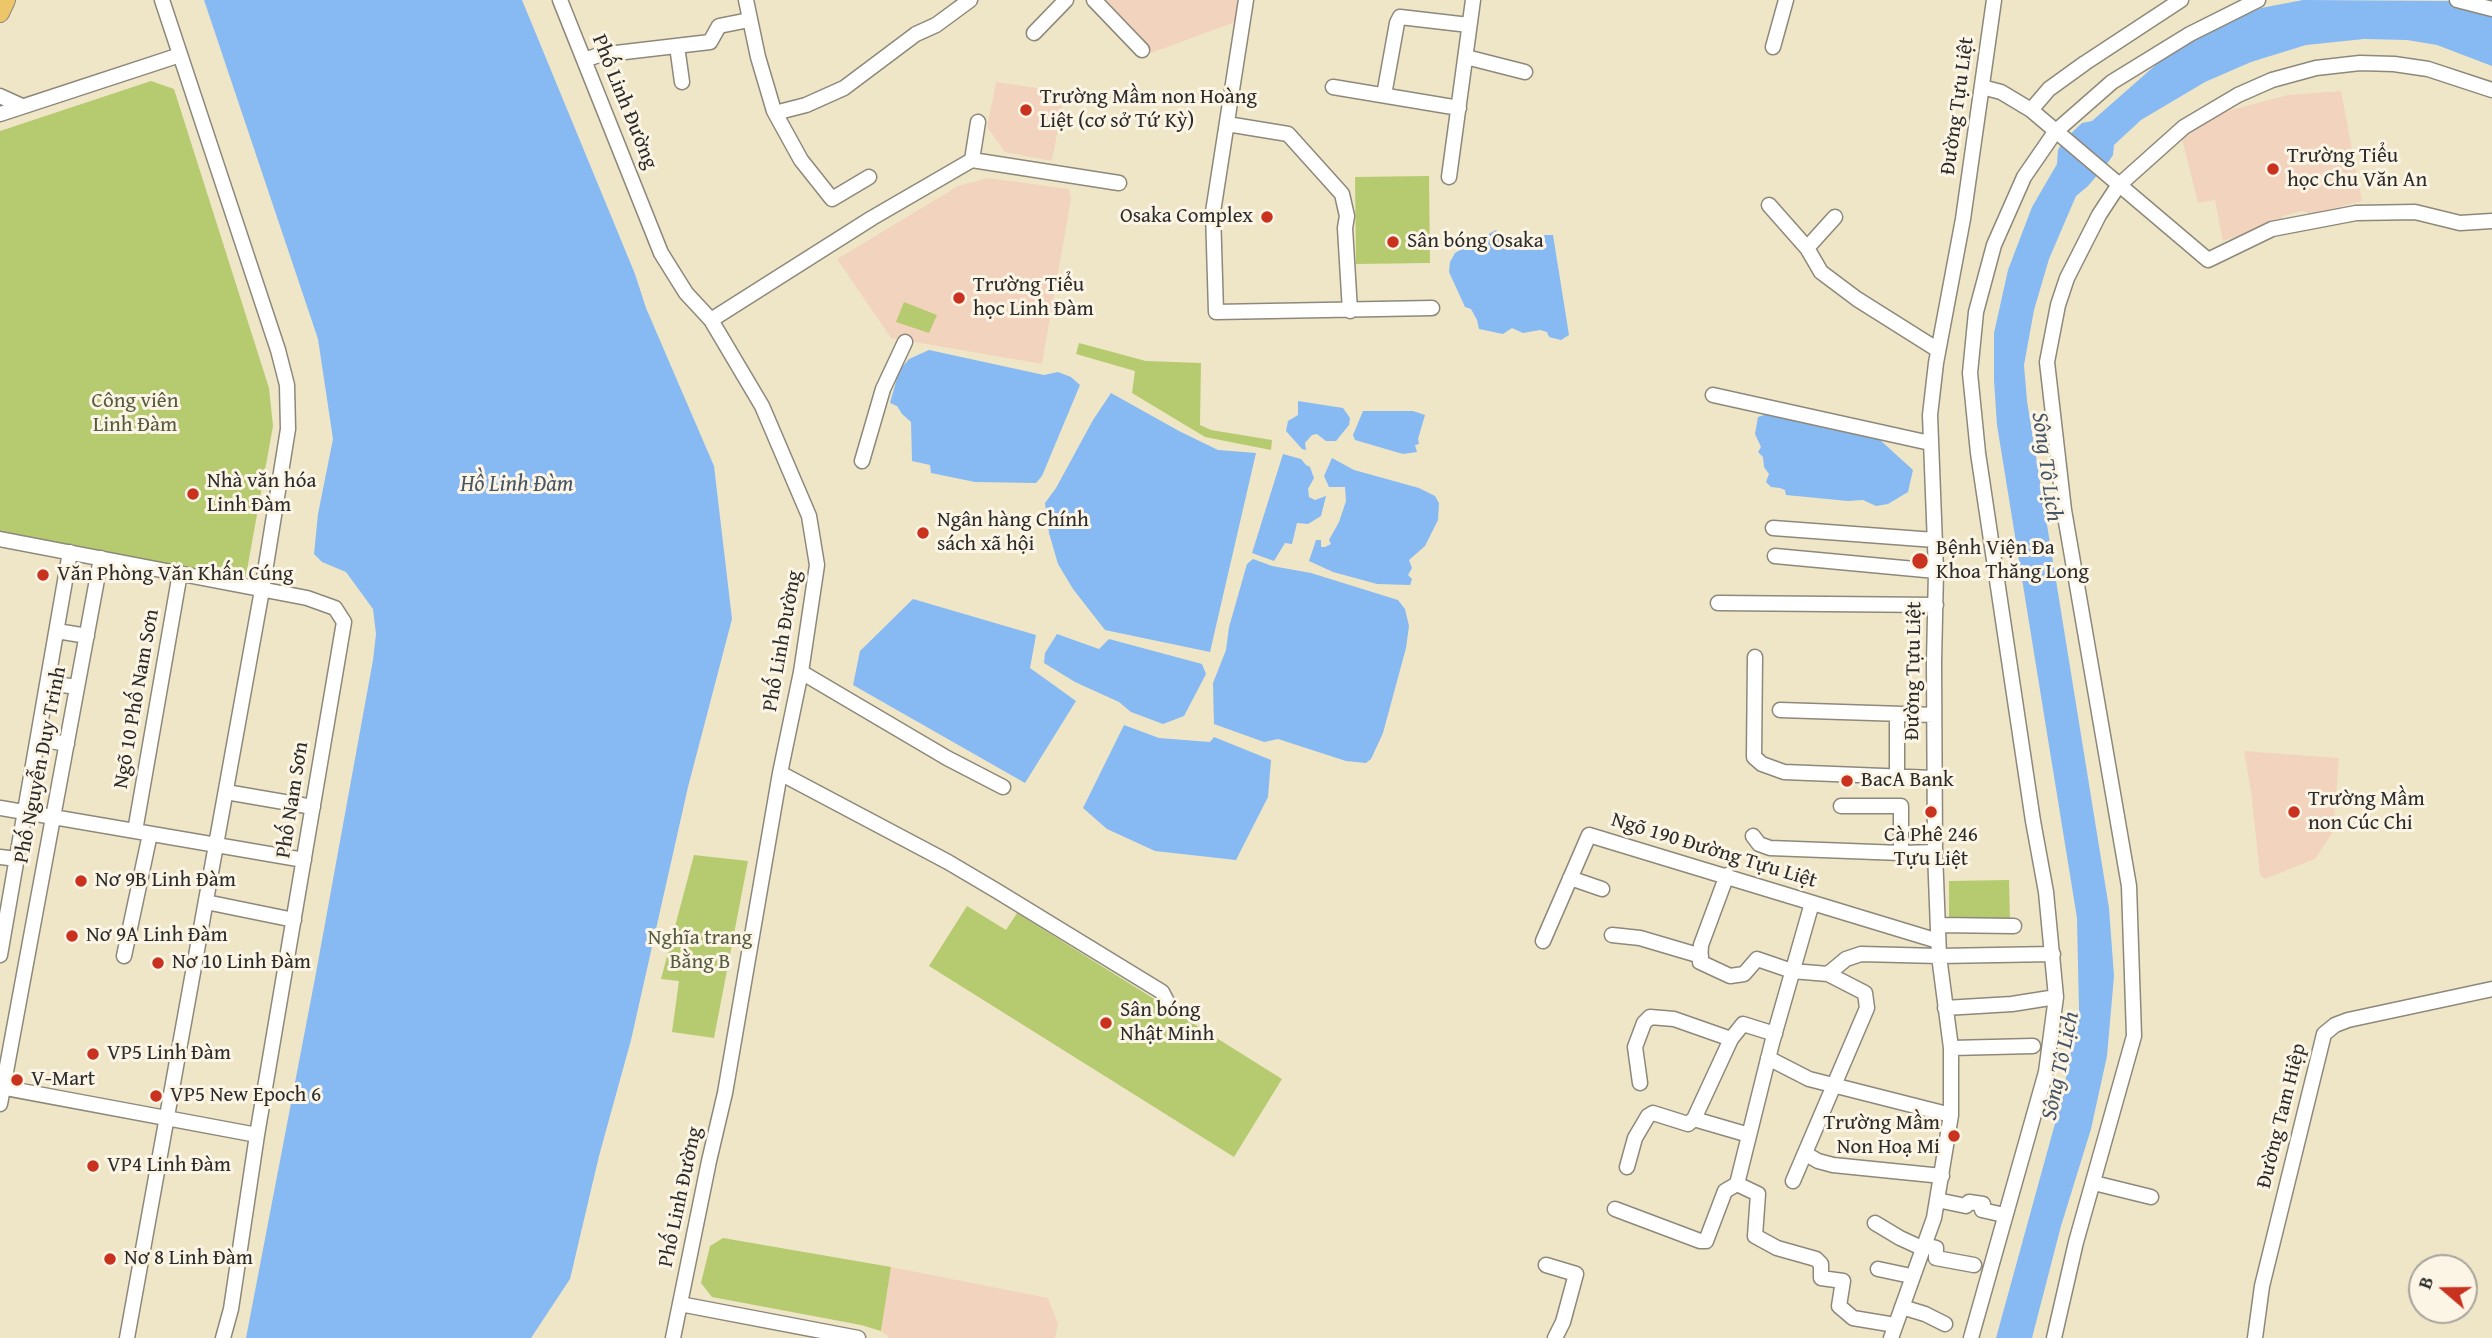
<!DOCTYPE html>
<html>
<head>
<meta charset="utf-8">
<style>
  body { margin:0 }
  #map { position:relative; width:2492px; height:1338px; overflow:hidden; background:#efe6c8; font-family:"Gentium Book Plus",serif }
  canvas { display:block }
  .north { position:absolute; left:2408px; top:1254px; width:70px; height:70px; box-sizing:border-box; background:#fcf5e5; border:2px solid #a8a49b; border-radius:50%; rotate:290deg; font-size:19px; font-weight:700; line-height:28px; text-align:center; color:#2b2b2b }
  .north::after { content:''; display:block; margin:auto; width:24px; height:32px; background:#c8321e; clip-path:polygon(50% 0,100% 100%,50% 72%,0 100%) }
</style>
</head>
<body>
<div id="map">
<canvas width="2492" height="1338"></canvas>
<div class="north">B</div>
</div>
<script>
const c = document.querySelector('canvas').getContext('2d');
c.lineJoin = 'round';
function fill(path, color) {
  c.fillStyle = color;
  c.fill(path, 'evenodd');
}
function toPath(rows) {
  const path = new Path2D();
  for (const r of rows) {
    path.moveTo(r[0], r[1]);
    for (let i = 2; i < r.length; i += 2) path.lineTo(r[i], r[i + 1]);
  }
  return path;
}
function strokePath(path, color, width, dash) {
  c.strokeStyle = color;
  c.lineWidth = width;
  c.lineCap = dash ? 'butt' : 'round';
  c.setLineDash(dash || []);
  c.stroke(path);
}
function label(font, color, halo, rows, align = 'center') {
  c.font = font + ' "Gentium Book Plus",serif';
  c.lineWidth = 6;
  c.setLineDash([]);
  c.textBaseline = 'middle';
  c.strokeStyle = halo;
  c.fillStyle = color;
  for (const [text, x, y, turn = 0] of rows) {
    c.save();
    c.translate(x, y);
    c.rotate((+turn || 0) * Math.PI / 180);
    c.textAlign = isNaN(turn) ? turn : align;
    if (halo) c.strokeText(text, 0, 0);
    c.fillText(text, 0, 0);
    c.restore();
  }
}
fill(toPath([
  [1099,0,1238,0,1235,22,1151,53],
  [996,82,1065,92,1052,161,1005,152,987,127],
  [2341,91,2362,201,2311,214,2303,211,2283,216,2280,222,2223,241,2215,200,2198,203,2182,139,2223,112,2288,95],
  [988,178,1069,189,1071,199,1042,364,891,338,837,259,958,186],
  [2244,751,2339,758,2333,832,2315,859,2265,879,2260,875,2251,791],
  [891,1267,1048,1298,1058,1324,1055,1338,890,1338,881,1331]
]), '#f2d4be');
fill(toPath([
  [151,81,174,89,269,388,273,426,245,581,0,533,0,131],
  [1429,176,1430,263,1356,264,1355,177],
  [904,302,937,315,929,333,896,322],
  [1079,343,1146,361,1201,363,1200,425,1211,430,1272,440,1271,450,1205,437,1132,393,1135,371,1076,354],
  [694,855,748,861,714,1038,672,1032,679,981,661,979],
  [2009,880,2010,921,1949,922,1949,881],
  [967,906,1006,930,1017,913,1282,1079,1234,1157,929,966],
  [723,1238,891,1267,881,1331,861,1325,712,1297,701,1283,710,1246]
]), '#b6cb6f');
fill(toPath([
  [204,0,522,0,635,274,646,308,714,466,732,619,688,787,631,1040,599,1156,570,1279,531,1338,246,1338,316,973,373,660,376,634,373,609,346,572,322,562,314,554,318,514,333,439,318,339],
  [2303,0,2452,1,2492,16,2492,66,2437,45,2407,40,2364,39,2306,45,2251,62,2205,82,2141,120,2114,145,2113,155,2109,161,2088,186,2076,196,2049,259,2034,310,2024,365,2027,401,2109,908,2114,976,2107,1056,2091,1129,2061,1226,2032,1338,1996,1338,2062,1098,2079,1011,2077,918,1997,425,1994,380,1994,333,2008,270,2032,207,2057,164,2058,150,2064,140,2082,123,2092,121,2167,55,2213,27,2261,8],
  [1496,230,1509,245,1519,248,1545,235,1553,235,1569,335,1561,340,1549,337,1547,332,1540,330,1523,333,1512,328,1503,334,1479,329,1477,320,1471,309,1465,307,1449,272,1450,262,1455,253],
  [929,350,1044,375,1058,372,1071,377,1080,385,1042,476,1036,483,975,482,931,473,930,465,912,461,911,422,902,414,897,406,890,403,899,371,909,359],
  [1111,393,1179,431,1218,450,1256,453,1210,652,1105,630,1073,589,1058,564,1049,533,1045,503,1056,488,1093,420],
  [1298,401,1343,408,1350,418,1349,425,1336,441,1326,441,1317,434,1312,435,1305,443,1306,450,1302,449,1286,431,1288,421,1298,415],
  [1363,411,1413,411,1425,415,1418,439,1419,444,1415,445,1417,452,1403,454,1355,440,1353,435],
  [1770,413,1841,426,1879,439,1913,470,1908,492,1888,504,1876,506,1863,500,1848,501,1786,495,1785,490,1780,488,1771,487,1766,482,1769,474,1764,467,1763,457,1758,452,1761,447,1755,434,1758,417],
  [1283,454,1301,459,1306,465,1310,467,1314,478,1308,489,1309,497,1315,500,1326,496,1321,516,1308,524,1297,523,1292,544,1285,543,1274,561,1252,553],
  [1332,458,1354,470,1419,488,1435,496,1439,503,1438,520,1425,546,1409,560,1412,568,1408,575,1412,579,1410,585,1377,584,1333,572,1309,561,1316,540,1321,540,1321,547,1325,547,1331,544,1329,540,1339,522,1346,501,1345,487,1329,487,1324,476],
  [1253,559,1272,566,1311,573,1398,600,1405,609,1409,626,1406,648,1383,733,1371,759,1366,763,1346,761,1278,739,1264,742,1214,724,1213,683,1226,650,1229,627,1247,564],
  [913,599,1036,635,1030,668,1076,701,1025,783,853,685,860,651],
  [1057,634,1099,649,1109,639,1202,664,1206,674,1184,716,1163,724,1131,712,1119,702,1075,682,1044,663,1045,653],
  [1124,725,1159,738,1210,742,1214,737,1271,760,1268,797,1236,860,1155,851,1107,829,1083,808]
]), '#87b9f3');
const minor = toPath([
  [560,0,661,253,686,293,711,320,762,406,809,516,817,565,801,672,780,773,725,1093,709,1161,673,1338],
  [746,0,758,57,774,111,801,160,832,199,869,177],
  [1094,0,1142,50],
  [1246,0,1213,212,1216,312,1432,308],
  [2457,0,2492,9],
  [1034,33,1066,0],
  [677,46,682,82],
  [1773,47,1786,0],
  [1466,57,1525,72],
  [584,60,599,55,710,42,719,26,749,20],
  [1333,87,1459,108],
  [1982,87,2001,92,2031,110,2208,260,2272,229,2356,213,2415,212,2460,223,2492,221],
  [1384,95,1397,23,1400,17,1469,25],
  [0,96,22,106],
  [2031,110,2049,89,2085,63,2181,0],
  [775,113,806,105,844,88,916,34,936,25,970,0],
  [0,114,180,55],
  [1227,124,1288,134,1342,194,1347,216,1345,228,1350,311],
  [972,160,978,122],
  [1449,177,1473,0],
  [1769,205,1807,248,1821,272,1857,299,1938,350],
  [1807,248,1835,217],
  [711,320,872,218,972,160,1119,183],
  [1713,395,1930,443],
  [862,461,883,389,905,342],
  [1773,528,1935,540],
  [0,539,307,598,335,608,344,622,257,1135,231,1309,223,1338],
  [1775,556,1936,571],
  [1718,603,1936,605],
  [57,631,87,636],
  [1755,657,1754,757,1762,764,1784,772,1933,778],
  [801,672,947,758,1003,787],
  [48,683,77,687],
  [1780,710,1934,715],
  [1897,714,1897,777],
  [39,739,67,744],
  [780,773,948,862,997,891,1162,992,1171,1009],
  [226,792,313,807],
  [1841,806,1901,806,1901,853],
  [0,808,304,860],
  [135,831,180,573],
  [1753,836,1759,844,1770,848,1901,853,1935,852],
  [0,857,17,859],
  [1727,875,1701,945,1700,962,1730,976,1744,974,1757,959,1792,971,1828,974,1846,959,1861,954,1939,956,2053,954],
  [1570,878,1602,889],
  [206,902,294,920],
  [1938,925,2014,926],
  [1612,935,1640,938,1701,956],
  [1543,941,1589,835,1938,941],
  [0,955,70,552],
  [124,956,150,834],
  [1945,1008,2012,1004,2056,997],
  [1951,1048,2033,1046],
  [1768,1058,1809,1079,1951,1115],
  [1640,1083,1635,1047,1644,1023,1650,1017,1674,1019,1731,1039],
  [0,1087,257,1135],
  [0,1104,101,558],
  [1694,1119,1749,1135],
  [1806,1154,1818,1161,1833,1165,1942,1176],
  [1627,1167,1635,1138,1648,1116,1653,1113,1688,1124,1694,1119,1731,1039,1743,1024,1775,1034],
  [1793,1181,1867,1008,1865,993,1828,974],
  [2094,1183,2151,1197],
  [1737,1184,1758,1194,1755,1236,1777,1248,1816,1259,1821,1264,1821,1278,1843,1281,1839,1306,1853,1318,1895,1325],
  [1937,1200,1966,1206,1969,1202,1983,1204,1982,1210,2004,1215],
  [1615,1209,1700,1241,1706,1241,1725,1191,1737,1184,1772,1043,1812,903],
  [1875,1223,1900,1238,1924,1249],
  [1925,1245,1936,1248,1936,1258,1974,1265],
  [1546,1265,1576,1274,1563,1322,1555,1338],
  [1878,1269,1911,1276],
  [680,1304,858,1338],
  [1902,1307,1925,1314,1945,1324],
  [127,1338,262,590,288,429,287,385,278,350,162,0],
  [1891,1338,1934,1218,1951,1115,1951,1048,1939,956,1935,852,1934,662,1936,571,1930,415,1936,363,1963,219,1994,0],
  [1971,1338,2046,1072,2056,997,2046,892,2033,821,1978,453,1970,373,1976,312,1994,245,2024,177,2055,132,2112,82,2190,34,2258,0],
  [2054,1338,2076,1242,2134,1036,2129,886,2064,510,2047,362,2058,305,2067,278,2099,215,2118,186,2184,127,2238,95,2272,80,2316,68,2360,63,2394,64,2428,69,2492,90],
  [2255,1338,2262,1286,2324,1034,2335,1025,2348,1020,2492,989]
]);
const major = toPath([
  [0,13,6,0]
]);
strokePath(minor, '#8d887a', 17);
strokePath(major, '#8d887a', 20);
strokePath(minor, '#fff', 14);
strokePath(major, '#ecc669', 18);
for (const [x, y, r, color] of [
  [1026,110,7,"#c8321e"],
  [2273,169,7,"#c8321e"],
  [1267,217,7,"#c8321e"],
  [1393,242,7,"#c8321e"],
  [959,298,7,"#c8321e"],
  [193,494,7,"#c8321e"],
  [923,533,7,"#c8321e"],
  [1920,561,9,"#c8321e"],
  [43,575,7,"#c8321e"],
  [1847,781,7,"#c8321e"],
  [1931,812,7,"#c8321e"],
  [2294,812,7,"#c8321e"],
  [81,881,7,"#c8321e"],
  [72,936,7,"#c8321e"],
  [158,963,7,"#c8321e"],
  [1106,1023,7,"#c8321e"],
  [93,1054,7,"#c8321e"],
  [17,1080,7,"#c8321e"],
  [156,1096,7,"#c8321e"],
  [1954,1136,7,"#c8321e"],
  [93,1166,7,"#c8321e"],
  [110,1259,7,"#c8321e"]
]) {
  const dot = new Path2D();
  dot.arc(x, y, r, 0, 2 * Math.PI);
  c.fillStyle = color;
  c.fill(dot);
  strokePath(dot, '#fcf5e5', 2.5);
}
label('21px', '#2b2b2b', '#fcf5e5', [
  ["Trường Mầm non Hoàng",1040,98],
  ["Liệt (cơ sở Tứ Kỳ)",1040,122],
  ["Trường Tiểu",2287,157],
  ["học Chu Văn An",2287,181],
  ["Osaka Complex",1253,217,"right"],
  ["Sân bóng Osaka",1407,242],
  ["Trường Tiểu",973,286],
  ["học Linh Đàm",973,310],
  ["Nhà văn hóa",207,482],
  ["Linh Đàm",207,506],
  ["Ngân hàng Chính",937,521],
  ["sách xã hội",937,545],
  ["Bệnh Viện Đa",1936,549],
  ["Khoa Thăng Long",1936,573],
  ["Văn Phòng Văn Khấn Cúng",57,575],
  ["BacA Bank",1861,781],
  ["Trường Mầm",2308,800],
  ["non Cúc Chi",2308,824],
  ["Cà Phê 246",1931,836,"center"],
  ["Tựu Liệt",1931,860,"center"],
  ["Nơ 9B Linh Đàm",95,881],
  ["Nơ 9A Linh Đàm",86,936],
  ["Nơ 10 Linh Đàm",172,963],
  ["Sân bóng",1120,1011],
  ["Nhật Minh",1120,1035],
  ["VP5 Linh Đàm",107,1054],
  ["V-Mart",31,1080],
  ["VP5 New Epoch 6",170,1096],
  ["Trường Mầm",1940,1124,"right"],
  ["Non Hoạ Mi",1940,1148,"right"],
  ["VP4 Linh Đàm",107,1166],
  ["Nơ 8 Linh Đàm",124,1259]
], 'left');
label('21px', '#2b2b2b', '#fcf5e5', [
  ["Phố Linh Đường",624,102,68],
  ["Đường Tựu Liệt",1958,106,-82],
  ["Phố Linh Đường",783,641,-80],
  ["Đường Tựu Liệt",1914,671,-89],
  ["Ngõ 10 Phố Nam Sơn",137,699,-80],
  ["Phố Nguyễn Duy Trinh",41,765,-79],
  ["Phố Nam Sơn",293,800,-81],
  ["Ngõ 190 Đường Tựu Liệt",1714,851,17],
  ["Đường Tam Hiệp",2282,1116,-76],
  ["Phố Linh Đường",681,1197,-78]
]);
label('21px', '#555b3f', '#fcf5e5', [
  ["Công viên",135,402],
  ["Linh Đàm",135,426],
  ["Nghĩa trang",700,939],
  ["Bằng B",700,963]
]);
label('italic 23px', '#475667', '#fcf5e5', [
  ["Sông Tô Lịch",2046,467,82],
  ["Hồ Linh Đàm",517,485],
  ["Sông Tô Lịch",2061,1066,-78]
]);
</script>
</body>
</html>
